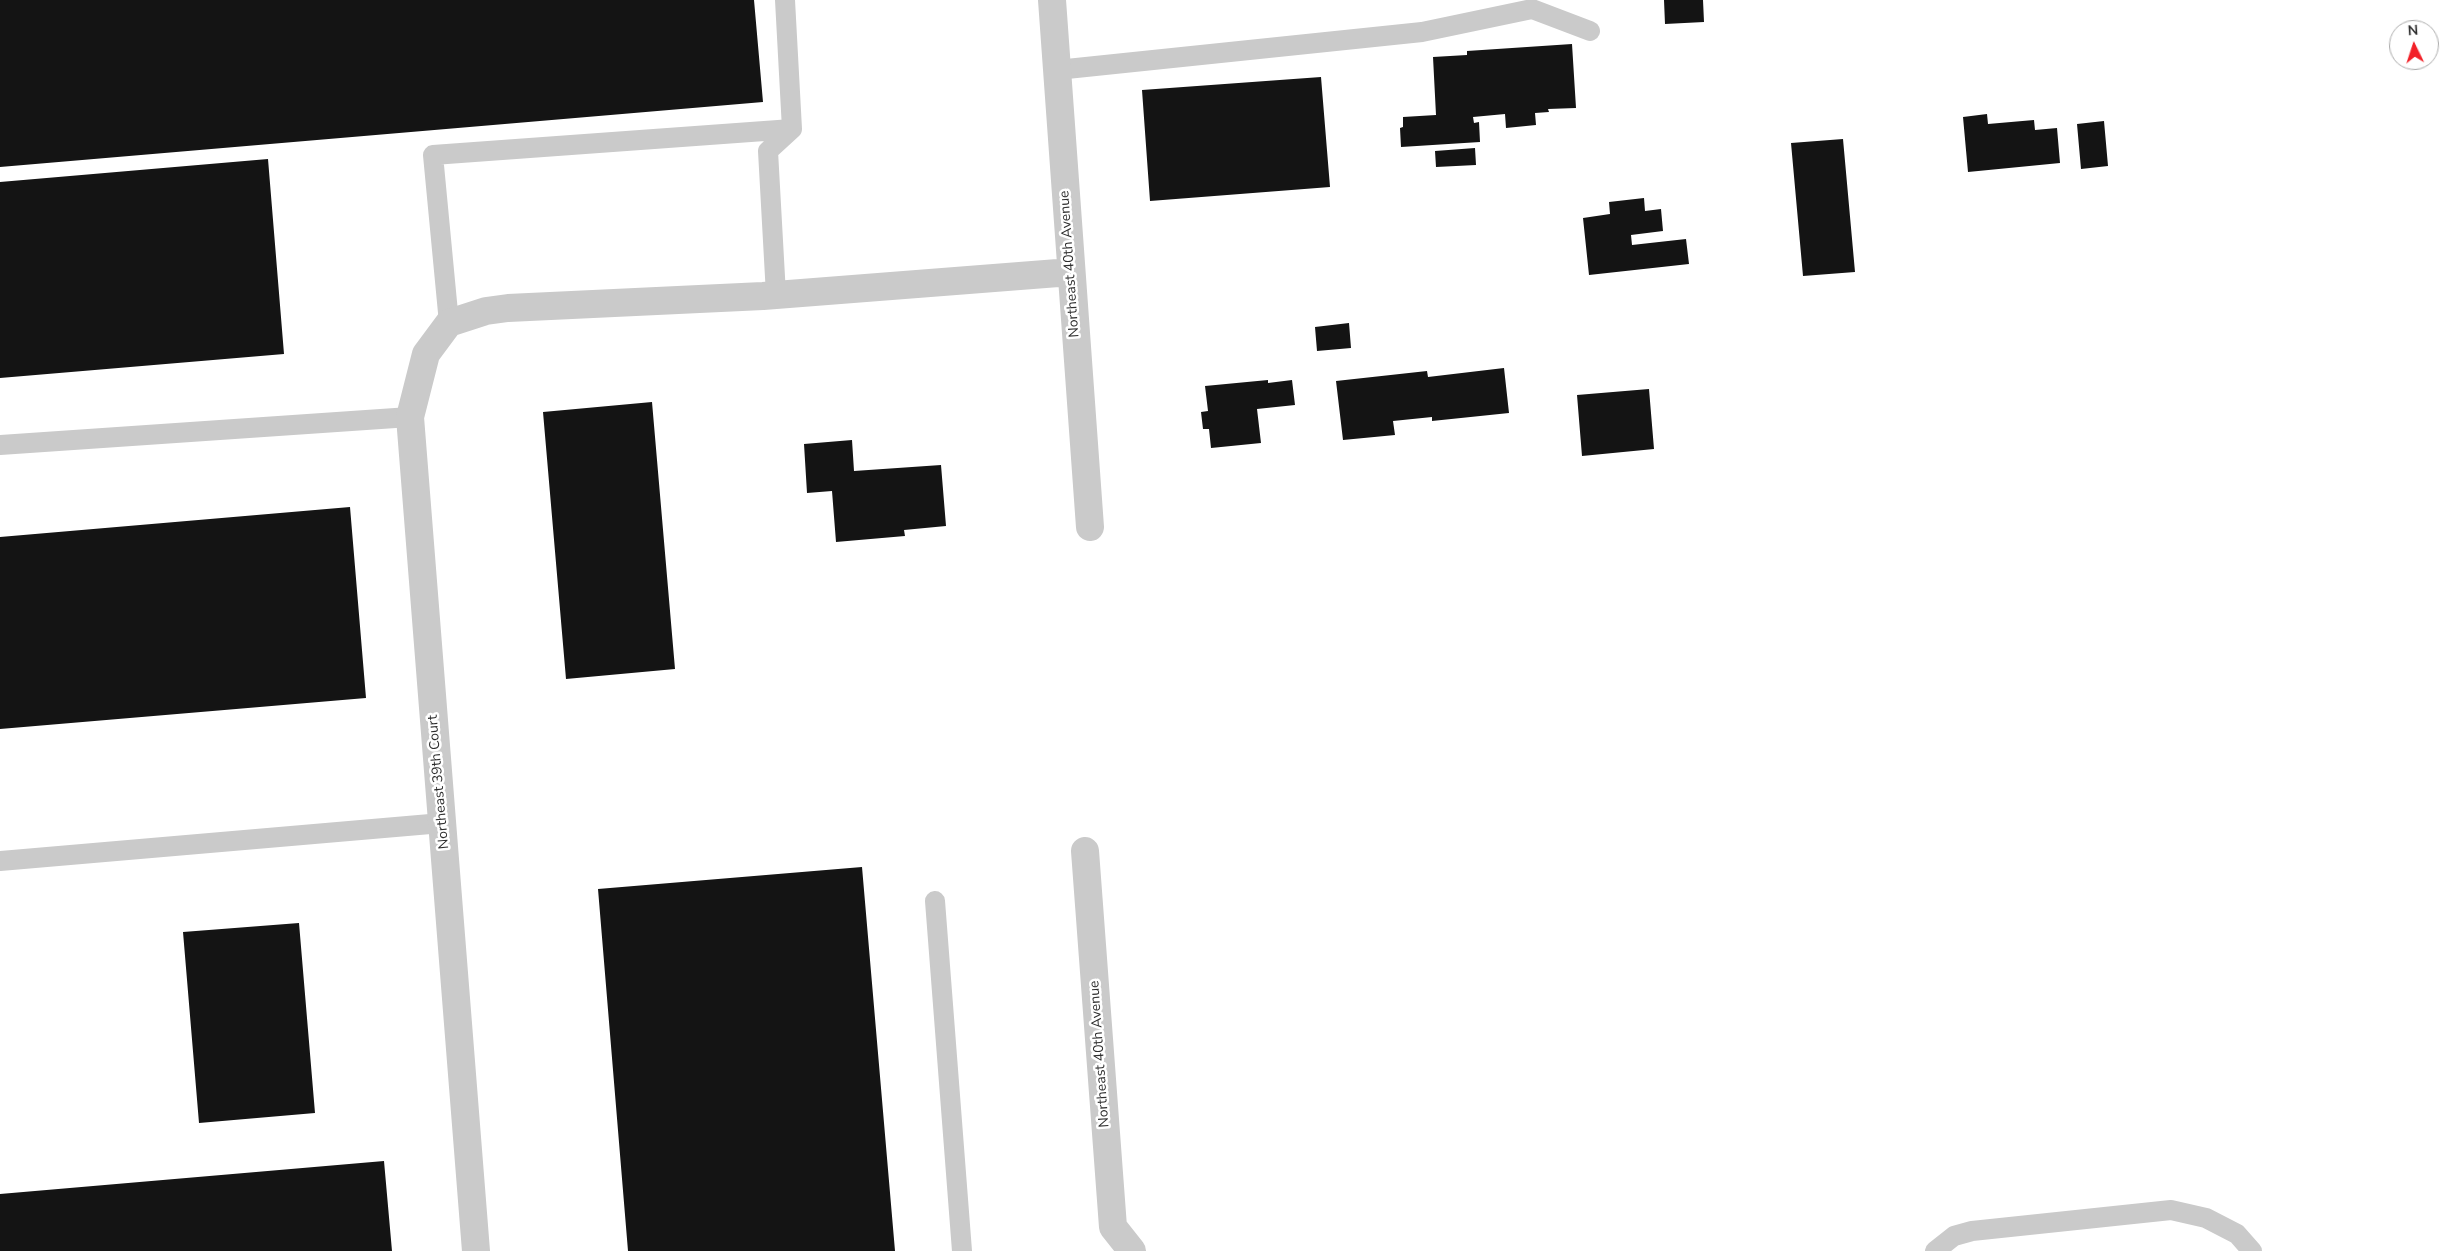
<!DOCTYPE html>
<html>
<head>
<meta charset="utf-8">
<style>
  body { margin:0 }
  #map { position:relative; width:2459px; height:1251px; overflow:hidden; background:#fff; font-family:"Nunito Sans",sans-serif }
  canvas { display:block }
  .north { position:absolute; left:2389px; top:20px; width:50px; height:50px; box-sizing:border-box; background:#fff; border:1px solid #ababab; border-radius:50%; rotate:356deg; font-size:14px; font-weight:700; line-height:20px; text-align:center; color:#2d2d2d }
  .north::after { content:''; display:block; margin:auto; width:18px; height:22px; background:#f22027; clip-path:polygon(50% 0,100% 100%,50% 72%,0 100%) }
</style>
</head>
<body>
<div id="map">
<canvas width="2459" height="1251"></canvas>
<div class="north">N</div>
</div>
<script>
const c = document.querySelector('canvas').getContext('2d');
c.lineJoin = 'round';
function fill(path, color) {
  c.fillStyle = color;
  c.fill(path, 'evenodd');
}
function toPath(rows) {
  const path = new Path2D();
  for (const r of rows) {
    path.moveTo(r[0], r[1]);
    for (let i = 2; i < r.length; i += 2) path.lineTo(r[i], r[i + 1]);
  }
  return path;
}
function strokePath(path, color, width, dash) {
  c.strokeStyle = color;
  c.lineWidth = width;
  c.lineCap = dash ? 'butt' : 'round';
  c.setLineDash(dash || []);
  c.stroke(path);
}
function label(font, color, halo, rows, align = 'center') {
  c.font = font + ' "Nunito Sans",sans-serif';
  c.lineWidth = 5;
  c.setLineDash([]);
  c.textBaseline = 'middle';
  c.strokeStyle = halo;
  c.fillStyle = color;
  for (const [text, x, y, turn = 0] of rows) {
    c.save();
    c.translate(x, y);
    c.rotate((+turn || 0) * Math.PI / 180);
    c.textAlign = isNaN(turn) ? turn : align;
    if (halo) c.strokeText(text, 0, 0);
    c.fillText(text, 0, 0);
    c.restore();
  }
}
fill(toPath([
  [0,0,754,0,763,102,0,167],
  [1664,0,1703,0,1704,22,1665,24],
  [1572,44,1576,108,1548,109,1549,112,1535,113,1536,125,1506,128,1505,114,1473,117,1474,123,1479,122,1480,142,1401,147,1400,128,1403,127,1403,117,1436,115,1433,57,1467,55,1467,51],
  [1321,77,1330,187,1150,201,1142,90],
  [1987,114,1988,124,2034,120,2035,130,2057,128,2060,163,1968,172,1963,117],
  [2104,121,2108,166,2081,169,2077,124],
  [1843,139,1855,272,1803,276,1791,143],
  [1475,148,1476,165,1436,167,1435,151],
  [268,159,284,354,0,378,0,182],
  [1644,198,1645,211,1661,209,1663,231,1631,235,1632,245,1686,239,1689,264,1589,275,1583,218,1610,214,1609,202],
  [1349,323,1351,348,1317,351,1315,327],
  [1504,368,1509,413,1432,421,1432,417,1393,421,1395,435,1343,440,1336,381,1427,371,1428,377],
  [1268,380,1268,383,1292,380,1295,405,1257,409,1261,443,1211,448,1209,429,1203,429,1201,412,1208,411,1205,386],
  [1649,389,1654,449,1582,456,1577,395],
  [652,402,675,669,566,679,543,412],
  [852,440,854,471,941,465,946,526,904,530,905,536,836,542,832,491,807,493,804,444],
  [350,507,366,698,0,729,0,537],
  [862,867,895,1251,628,1251,598,889],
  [299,923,315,1113,199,1123,183,932],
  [384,1161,392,1251,0,1251,0,1194]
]), '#141414');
strokePath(toPath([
  [1057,70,1422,32,1532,9,1590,31],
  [776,295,768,151,792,129,785,0],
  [449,323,433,155,792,129],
  [0,445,410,417],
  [0,861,442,823],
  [935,901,962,1251],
  [1935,1251,1954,1236,1972,1231,2171,1210,2206,1218,2237,1234,2252,1251]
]), '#cacaca', 20);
strokePath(toPath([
  [1052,0,1090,527],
  [1085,851,1113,1227,1132,1251],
  [476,1251,410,417,426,354,449,323,486,311,508,308,763,296,1071,272]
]), '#cacaca', 28);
label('14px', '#2d2d2d', '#fff', [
  ["Northeast 40th Avenue",1070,264,-94],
  ["Northeast 39th Court",439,782,-95],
  ["Northeast 40th Avenue",1100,1054,-94]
]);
</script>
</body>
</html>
